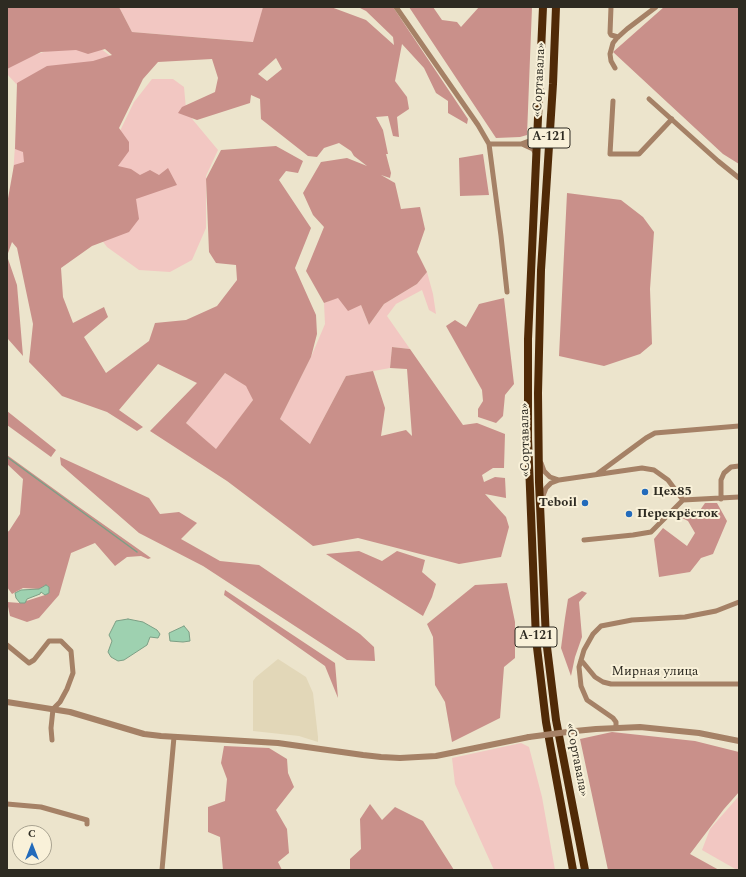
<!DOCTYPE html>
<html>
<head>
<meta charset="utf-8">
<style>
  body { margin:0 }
  #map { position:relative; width:746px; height:877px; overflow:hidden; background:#ece4cc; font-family:Spectral,serif }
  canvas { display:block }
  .frame { position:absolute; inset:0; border:8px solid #2e2b22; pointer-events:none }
  .north { position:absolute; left:12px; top:825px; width:40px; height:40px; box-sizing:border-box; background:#f9f1d9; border:1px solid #a8a290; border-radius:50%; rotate:0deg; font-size:11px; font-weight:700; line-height:16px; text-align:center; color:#2e2b22 }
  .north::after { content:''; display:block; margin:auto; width:14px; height:18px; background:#236bbb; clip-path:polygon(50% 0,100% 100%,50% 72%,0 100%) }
</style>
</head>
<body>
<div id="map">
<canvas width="746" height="877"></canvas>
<div class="frame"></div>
<div class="north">С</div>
</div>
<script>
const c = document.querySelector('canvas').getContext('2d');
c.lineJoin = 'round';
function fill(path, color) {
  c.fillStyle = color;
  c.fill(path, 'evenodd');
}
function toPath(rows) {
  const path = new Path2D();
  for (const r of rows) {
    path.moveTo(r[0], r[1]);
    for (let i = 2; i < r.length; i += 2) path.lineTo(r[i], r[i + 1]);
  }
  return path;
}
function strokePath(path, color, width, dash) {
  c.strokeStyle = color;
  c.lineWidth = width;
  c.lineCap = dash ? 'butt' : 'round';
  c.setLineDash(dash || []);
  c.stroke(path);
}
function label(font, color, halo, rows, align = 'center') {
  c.font = font + ' Spectral,serif';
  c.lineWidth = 4;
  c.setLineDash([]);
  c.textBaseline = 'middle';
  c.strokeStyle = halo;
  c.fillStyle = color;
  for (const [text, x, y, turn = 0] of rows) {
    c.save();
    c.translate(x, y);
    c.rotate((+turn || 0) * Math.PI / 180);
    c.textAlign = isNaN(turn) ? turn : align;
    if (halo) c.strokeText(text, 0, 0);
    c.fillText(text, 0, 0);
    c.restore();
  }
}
fill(toPath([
  [278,659,306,677,313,693,318,737,318,742,299,736,253,731,253,681,256,677]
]), '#e2d7b8');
fill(toPath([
  [119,7,263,7,254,42,132,32],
  [53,49,101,49,112,57,118,135,134,102,152,79,173,79,184,87,186,109,193,120,218,150,206,176,206,228,192,260,170,272,139,270,107,247,98,235,13,175,19,87,7,74,7,66,10,63],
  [427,272,433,294,436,314,429,310,422,290,396,304,387,316,410,349,392,347,390,368,346,376,310,444,280,419,311,357,325,324,324,303,338,297,361,305,369,325,384,304,417,284],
  [225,373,247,386,253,400,216,450,186,423],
  [521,743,529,747,542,797,555,870,494,870,455,784,452,758],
  [739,796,739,870,737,870,702,850,710,829]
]), '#f2c7c2');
fill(toPath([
  [7,7,119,7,132,32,253,42,263,7,331,7,366,20,394,45,393,37,366,11,358,7,393,7,468,119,467,124,448,113,448,101,436,93,424,68,402,44,395,81,407,97,409,109,397,117,399,137,393,136,388,116,376,117,383,130,388,154,386,154,391,173,390,178,381,175,395,183,401,209,420,207,425,229,417,252,427,272,417,284,384,304,369,325,361,305,348,311,338,298,324,303,306,271,324,227,313,215,303,193,321,162,347,158,367,166,354,156,351,151,339,143,324,148,317,157,308,156,261,119,260,99,251,95,250,103,197,120,178,113,182,107,215,92,218,78,212,59,158,62,143,79,119,128,129,142,129,151,118,166,131,169,140,175,150,170,159,175,168,168,177,185,136,199,139,219,129,232,92,246,61,268,63,297,73,323,104,307,108,317,84,337,106,373,149,341,155,323,186,320,217,306,237,280,236,265,216,263,209,252,206,179,221,150,276,146,303,161,298,173,286,171,279,180,311,228,295,268,316,315,317,334,311,357,280,419,310,444,346,376,373,371,385,408,381,436,406,430,412,436,407,369,390,368,392,347,410,349,463,425,477,423,505,434,504,468,493,468,482,475,484,482,495,477,505,478,506,498,485,494,506,517,509,527,501,557,459,564,358,538,313,546,227,481,150,431,197,383,158,364,119,410,143,427,137,431,107,412,62,396,29,362,33,324,17,248,12,242,7,256,17,285,23,356,8,339,7,336,7,204,14,165,24,162,23,152,15,149,17,83,47,66,93,61,112,55,105,49,88,54,76,50,41,52,7,69],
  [276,58,282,69,267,81,258,74],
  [225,373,246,386,253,400,216,449,186,423],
  [409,7,433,7,442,20,457,22,461,27,479,7,532,7,527,135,520,137,496,138],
  [664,7,739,7,739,164,723,154,613,52],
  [483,154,489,195,460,196,459,158],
  [567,193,621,200,643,217,654,232,650,289,652,344,640,354,604,366,559,356],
  [504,298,514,384,505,395,503,416,496,423,478,417,478,409,483,401,482,390,446,326,455,320,466,327,479,304],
  [7,411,56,450,51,457,7,425],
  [7,455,76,505,151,558,148,559,141,556,127,557,115,566,95,543,71,553,59,595,39,618,27,622,10,616,7,602,20,603,45,595,49,593,49,587,46,585,39,589,23,588,12,594,7,587,7,532,9,531,20,514,23,479,7,464],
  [60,457,149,498,160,514,179,512,197,523,181,539,220,561,259,565,360,634,374,647,375,661,347,660,203,566,139,533,61,465],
  [705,503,717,503,727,521,713,554,701,558,690,572,659,577,654,539,663,528,687,546,695,533,688,521,678,516,687,508,696,516],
  [359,551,382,561,397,551,425,560,422,572,436,584,432,597,423,616,326,554],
  [507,583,515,622,515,658,504,667,500,718,452,742,445,702,435,685,433,637,427,624,475,585],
  [225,590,335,663,338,698,325,666,224,595],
  [582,591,587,593,579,602,582,637,575,657,571,676,561,648,565,618,568,599],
  [612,732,695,741,739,752,739,792,724,809,690,854,719,870,608,870,580,739],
  [224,746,269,748,287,759,288,773,294,787,276,810,287,829,289,853,278,862,282,870,223,870,220,837,208,832,208,807,225,801,227,779,221,763],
  [370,804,382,820,395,807,423,821,454,870,350,870,350,859,361,849,360,819]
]), '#c9908a');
const water = toPath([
  [46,585,49,587,49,593,45,595,41,592,40,594,27,599,25,603,20,603,16,598,15,593,21,590,39,589,46,585],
  [128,619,143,622,157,630,160,634,158,638,150,637,147,645,124,660,118,661,111,657,108,652,112,641,109,635,116,621,128,619],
  [184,626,189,632,190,641,183,642,170,641,169,633,184,626]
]);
fill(water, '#9ed1b0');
strokePath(water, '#7c9f85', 1);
strokePath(toPath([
  [7,457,137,552]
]), '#7c9f85', 1.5);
strokePath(toPath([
  [396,7,478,125,489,144,501,236,507,292],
  [611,7,610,33,611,35,618,37],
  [615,68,611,61,610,54,613,43,617,38,627,29,656,7],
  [649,99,718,161,739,178],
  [613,101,610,154,639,154,672,119],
  [489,144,521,144,529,141,537,135],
  [522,144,533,149,536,154],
  [541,463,544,471,550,477,559,480],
  [597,474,646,438,655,433,739,426],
  [542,498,546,488,551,483,559,480,642,468,654,470,668,480,683,500,739,497],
  [721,499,721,480,724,473,731,467,739,466],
  [584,540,633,535,651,532,683,500],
  [7,645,29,663,34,660,49,641,61,641,71,651,73,673,67,689,60,702,53,709,51,728,52,740],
  [581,660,595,677,603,682,611,684,739,684],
  [616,728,616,722,613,718,587,700,581,686,579,667,584,650,593,634,601,626,632,620,685,617,716,611,739,602],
  [7,804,41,807,87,820,87,824],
  [162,870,174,737]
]), '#a58166', 5);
strokePath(toPath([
  [7,702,70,712,144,734,161,736,278,743,363,755,381,757,400,758,436,756,529,737],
  [575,731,596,729,640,727,699,733,739,741]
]), '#a58166', 6);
strokePath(toPath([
  [543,7,528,339,528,439,536,639,546,722,573,870],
  [556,7,553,84,541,270,538,393,539,482,546,639,556,720,585,870]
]), '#502a07', 8);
strokePath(toPath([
  [529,737,575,731]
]), '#a58166', 6);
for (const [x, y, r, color] of [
  [645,492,4,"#236bbb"],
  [585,503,4,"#236bbb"],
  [629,514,4,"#236bbb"]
]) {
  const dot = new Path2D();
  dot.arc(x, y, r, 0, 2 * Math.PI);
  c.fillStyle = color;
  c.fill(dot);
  strokePath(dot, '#f9f1d9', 1.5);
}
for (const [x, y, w] of [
  [549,138,42],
  [536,637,42]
]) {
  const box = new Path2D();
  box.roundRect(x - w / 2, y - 10, w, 20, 3);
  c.fillStyle = '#f9f1d9';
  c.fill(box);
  strokePath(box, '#2e2b22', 1);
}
label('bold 12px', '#2e2b22', null, [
  ["А-121",549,138],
  ["А-121",536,637]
]);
label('13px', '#2e2b22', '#f9f1d9', [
  ["«Сортавала»",540,80,-87],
  ["«Сортавала»",526,440,-91],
  ["Мирная улица",655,672],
  ["«Сортавала»",576,760,79]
]);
label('bold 13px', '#2e2b22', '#f9f1d9', [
  ["Цех85",653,492],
  ["Teboil",577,503,"right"],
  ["Перекрёсток",637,514]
], 'left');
</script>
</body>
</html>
